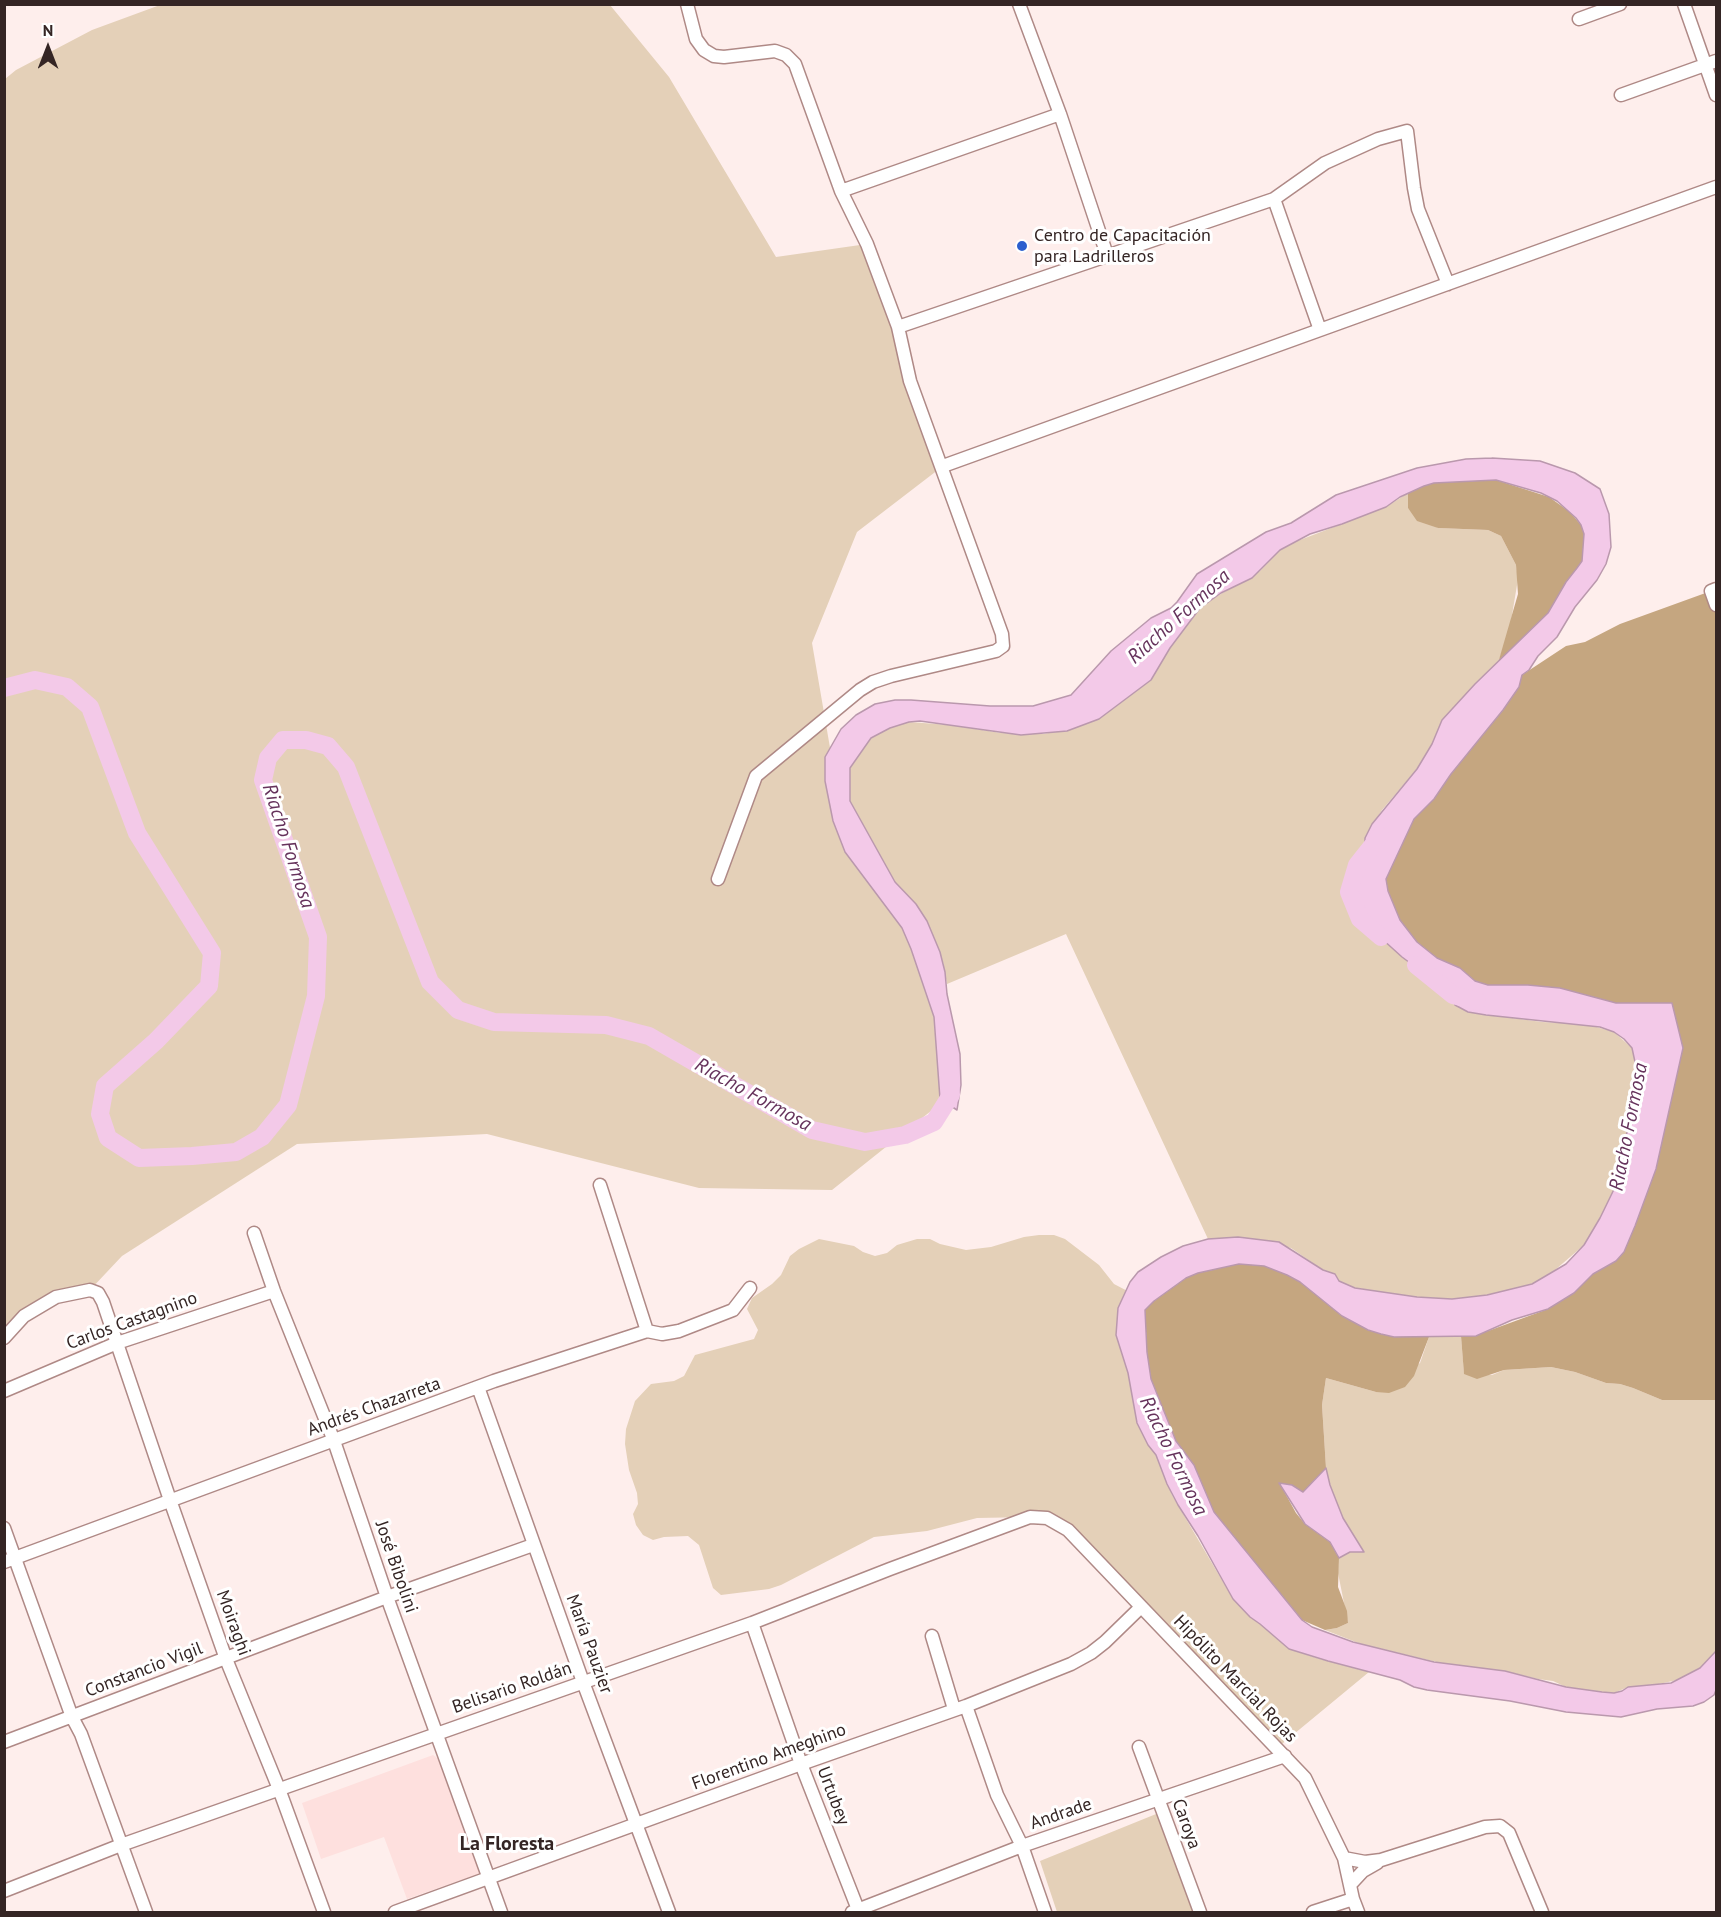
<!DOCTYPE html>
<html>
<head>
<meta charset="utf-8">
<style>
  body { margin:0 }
  #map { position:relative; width:1721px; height:1917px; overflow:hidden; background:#feeeec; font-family:"PT Sans",sans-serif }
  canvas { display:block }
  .frame { position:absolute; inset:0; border:6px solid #342524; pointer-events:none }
  .north { position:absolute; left:18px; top:18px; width:60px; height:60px; -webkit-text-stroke:4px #fff; paint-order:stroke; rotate:0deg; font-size:16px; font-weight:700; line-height:24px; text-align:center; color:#342524 }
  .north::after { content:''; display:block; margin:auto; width:21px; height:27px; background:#342524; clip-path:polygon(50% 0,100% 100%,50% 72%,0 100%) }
</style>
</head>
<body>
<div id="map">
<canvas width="1721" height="1917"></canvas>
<div class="frame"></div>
<div class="north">N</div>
</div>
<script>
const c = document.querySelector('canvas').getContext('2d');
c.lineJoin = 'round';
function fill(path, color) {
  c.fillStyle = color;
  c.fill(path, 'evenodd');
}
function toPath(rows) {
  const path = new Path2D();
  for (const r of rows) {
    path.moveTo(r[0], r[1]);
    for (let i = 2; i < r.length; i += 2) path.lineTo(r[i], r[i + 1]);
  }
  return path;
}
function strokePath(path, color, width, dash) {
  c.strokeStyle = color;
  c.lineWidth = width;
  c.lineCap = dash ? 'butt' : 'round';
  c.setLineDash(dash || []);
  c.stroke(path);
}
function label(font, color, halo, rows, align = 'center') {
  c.font = font + ' "PT Sans",sans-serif';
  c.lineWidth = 6;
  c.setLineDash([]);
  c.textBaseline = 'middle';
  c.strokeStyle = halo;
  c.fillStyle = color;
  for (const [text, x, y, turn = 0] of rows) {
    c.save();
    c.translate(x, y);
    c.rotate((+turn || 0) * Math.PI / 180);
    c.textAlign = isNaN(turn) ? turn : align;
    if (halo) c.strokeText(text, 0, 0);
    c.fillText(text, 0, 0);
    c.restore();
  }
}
fill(toPath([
  [433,1755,439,1759,481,1873,407,1899,384,1837,321,1859,302,1803]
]), '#fee0de');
fill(toPath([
  [160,5,610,5,669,77,776,257,867,244,943,466,857,532,812,643,839,800,922,946,951,1095,832,1190,699,1188,487,1134,297,1144,122,1256,90,1290,56,1297,5,1339,5,79,16,70,92,30],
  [1408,493,1408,508,1438,528,1488,530,1501,536,1516,565,1518,579,1510,627,1498,663,1442,720,1432,744,1417,769,1382,810,1365,838,1366,854,1354,876,1349,892,1360,919,1476,1013,1542,1022,1586,1024,1614,1032,1632,1048,1635,1062,1645,1065,1633,1101,1633,1117,1619,1179,1600,1218,1584,1245,1555,1270,1532,1284,1487,1295,1452,1299,1417,1297,1355,1288,1339,1281,1291,1248,1238,1237,1208,1239,1066,934,947,984,943,962,927,921,916,904,895,882,850,801,850,768,871,738,890,728,909,722,950,725,1001,733,1044,734,1080,726,1099,719,1151,680,1170,648,1200,608,1209,601,1260,571,1280,550,1287,545,1386,507],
  [1039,1235,1054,1235,1065,1239,1099,1265,1114,1284,1139,1297,1129,1331,1162,1439,1156,1455,1172,1495,1233,1599,1250,1617,1260,1624,1289,1649,1320,1659,1369,1672,1277,1748,1068,1530,1030,1517,977,1518,927,1531,874,1537,781,1585,769,1589,721,1595,713,1588,699,1545,688,1536,664,1537,653,1540,643,1535,636,1525,633,1514,638,1504,637,1493,629,1470,625,1444,626,1429,635,1401,651,1384,674,1381,684,1376,695,1355,754,1339,758,1330,747,1309,752,1298,772,1284,781,1275,790,1256,799,1249,819,1239,854,1246,863,1252,875,1256,887,1253,897,1245,917,1239,930,1239,940,1244,966,1250,991,1247,1024,1237],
  [1461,1336,1464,1373,1492,1375,1504,1370,1551,1367,1575,1372,1606,1383,1620,1384,1633,1388,1662,1400,1716,1400,1716,1651,1700,1668,1677,1680,1659,1684,1628,1687,1614,1693,1602,1692,1566,1687,1553,1681,1538,1679,1505,1671,1441,1663,1361,1644,1325,1630,1337,1628,1348,1623,1338,1573,1339,1558,1349,1552,1364,1552,1343,1518,1330,1485,1326,1468,1322,1405,1326,1378,1376,1392,1420,1363,1429,1337],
  [1161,1812,1195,1912,1057,1912,1040,1861]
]), '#e4d0b8');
fill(toPath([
  [1467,480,1496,480,1549,497,1570,512,1581,525,1584,534,1582,561,1548,613,1498,663,1518,594,1516,565,1501,536,1488,530,1438,528,1417,521,1408,508,1408,493,1415,489,1434,483],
  [1711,591,1716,605,1716,1400,1662,1400,1633,1388,1620,1384,1606,1383,1575,1372,1551,1367,1504,1370,1477,1379,1464,1374,1461,1336,1488,1331,1548,1309,1574,1293,1593,1274,1616,1261,1624,1252,1642,1202,1672,1003,1616,1003,1560,988,1488,985,1475,981,1460,968,1437,958,1417,942,1400,920,1388,891,1385,879,1414,818,1434,799,1451,774,1503,710,1519,687,1522,675,1566,646,1585,642,1620,624],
  [1239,1264,1264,1266,1288,1275,1300,1282,1342,1316,1368,1330,1381,1334,1429,1337,1414,1376,1405,1387,1389,1393,1376,1392,1326,1378,1322,1405,1326,1468,1303,1492,1292,1485,1280,1484,1296,1513,1305,1524,1330,1542,1339,1558,1338,1587,1347,1611,1348,1623,1337,1628,1325,1630,1302,1620,1214,1512,1194,1465,1176,1441,1151,1379,1147,1352,1145,1310,1154,1301,1186,1278,1198,1273]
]), '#c5a680');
const water = toPath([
  [1492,458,1540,461,1575,473,1600,489,1609,514,1611,547,1606,564,1597,580,1575,607,1557,637,1538,656,1529,670,1522,675,1519,687,1503,710,1451,774,1434,799,1414,819,1386,879,1388,891,1400,920,1417,942,1437,958,1460,968,1475,981,1488,985,1528,985,1560,988,1616,1003,1672,1003,1683,1048,1656,1169,1635,1226,1624,1252,1616,1261,1593,1274,1574,1293,1548,1309,1512,1320,1476,1336,1394,1337,1381,1334,1368,1330,1342,1316,1300,1282,1287,1275,1264,1266,1239,1264,1198,1273,1186,1278,1154,1301,1145,1310,1147,1352,1151,1379,1176,1441,1194,1465,1214,1512,1302,1620,1312,1627,1353,1642,1434,1662,1505,1671,1566,1687,1602,1692,1614,1693,1622,1691,1628,1687,1671,1683,1700,1668,1716,1651,1716,1690,1714,1695,1704,1702,1693,1706,1657,1709,1621,1717,1566,1712,1510,1701,1427,1690,1414,1687,1400,1680,1328,1661,1289,1649,1260,1624,1250,1617,1233,1599,1198,1536,1178,1505,1167,1484,1156,1455,1148,1445,1137,1423,1128,1373,1116,1335,1118,1308,1130,1282,1138,1272,1161,1257,1183,1246,1208,1239,1238,1237,1279,1242,1323,1270,1335,1274,1339,1281,1355,1288,1417,1297,1452,1299,1487,1295,1532,1284,1566,1264,1584,1245,1600,1218,1619,1179,1620,1151,1633,1117,1633,1101,1643,1075,1635,1062,1632,1048,1624,1039,1614,1032,1600,1027,1486,1015,1468,1012,1455,1005,1453,995,1402,957,1360,919,1354,876,1357,865,1365,854,1365,838,1372,824,1417,769,1432,744,1442,720,1475,684,1548,613,1566,582,1577,568,1582,561,1584,534,1581,525,1576,518,1557,501,1541,493,1496,480,1434,483,1424,486,1400,497,1386,507,1342,524,1310,534,1280,550,1252,578,1221,593,1200,608,1170,648,1151,680,1099,719,1067,731,1021,735,920,721,909,722,890,728,871,738,850,768,850,801,895,882,916,904,927,921,940,952,945,972,947,994,960,1054,961,1085,957,1110,940,1099,934,1017,911,949,902,928,845,852,833,821,825,781,825,757,841,729,856,715,875,704,895,700,911,700,990,706,1033,706,1071,695,1111,651,1151,618,1171,608,1177,602,1197,574,1266,532,1291,523,1336,495,1417,468,1466,459,1492,458],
  [1326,1468,1330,1485,1343,1518,1364,1552,1350,1552,1339,1558,1330,1542,1305,1524,1279,1483,1292,1485,1303,1492,1326,1468]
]);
fill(water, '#f3c9e8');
strokePath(water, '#ba98ad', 1.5);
strokePath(toPath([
  [4,688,35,680,67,687,90,707,137,833,212,953,209,986,156,1041,105,1086,100,1114,108,1138,139,1158,192,1156,236,1152,262,1137,288,1105,316,996,318,937,263,780,268,758,283,740,306,740,328,746,346,767,430,982,458,1010,494,1022,606,1025,649,1036,812,1130,865,1142,905,1135,934,1122,951,1095,950,1080],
  [1380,836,1357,865,1349,892,1360,919,1381,937],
  [1416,965,1453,995,1477,1001]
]), '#f3c9e8', 18);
const minor = toPath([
  [687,4,696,39,704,50,714,56,724,57,775,51,786,55,795,64,841,191,867,244,898,327,910,381,1002,634,1003,646,996,651,891,676,873,682,860,690,756,776,718,879],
  [1019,4,1060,114,1107,255],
  [1684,4,1716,95],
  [1579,19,1620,4],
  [1621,95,1716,61],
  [841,191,1060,114],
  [1274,199,1320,330],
  [898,327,1274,199,1325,163,1378,139,1407,131,1414,188,1418,209,1448,284],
  [943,466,1716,187],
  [1716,589,1711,591,1716,605],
  [600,1185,647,1331],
  [254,1233,274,1291,334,1441,387,1597,501,1912],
  [4,1338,24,1316,56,1297,90,1290,98,1293,103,1302,170,1500,226,1659,279,1789,324,1912],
  [478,1387,583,1682,669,1912],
  [4,1391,117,1343,274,1291],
  [4,1528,72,1717,81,1734,146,1912],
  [4,1562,494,1381,647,1331,662,1334,679,1331,733,1310,750,1288],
  [752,1623,801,1764,859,1912],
  [932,1636,954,1709],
  [966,1706,997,1795,1022,1846,1045,1912],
  [4,1742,387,1597,533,1545],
  [1139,1747,1200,1912],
  [1344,1858,1365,1862,1381,1860,1485,1827,1500,1826,1509,1833,1542,1912],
  [1350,1885,1363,1871,1377,1863],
  [4,1891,121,1845,752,1623,890,1569,1030,1517,1047,1518,1068,1530,1305,1778,1344,1858,1353,1899,1358,1912],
  [395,1912,801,1764,966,1706,1071,1664,1091,1653,1105,1642,1141,1607],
  [852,1912,1022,1846,1285,1756],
  [1313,1912,1353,1899]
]);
strokePath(minor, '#af8986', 15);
strokePath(minor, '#fff', 12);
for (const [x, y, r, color] of [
  [1022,246,6,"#2c5fce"]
]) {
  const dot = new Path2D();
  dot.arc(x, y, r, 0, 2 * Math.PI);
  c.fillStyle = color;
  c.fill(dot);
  strokePath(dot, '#fff', 2);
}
label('18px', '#342524', '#fff', [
  ["Centro de Capacitación",1034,236],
  ["para Ladrilleros",1034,257]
], 'left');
label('18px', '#342524', '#fff', [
  ["Carlos Castagnino",132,1321,-20],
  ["Andrés Chazarreta",374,1407,-20],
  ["José Bibolini",396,1567,71],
  ["Moiraghi",233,1623,70],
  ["María Pauzier",589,1644,70],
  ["Constancio Vigil",144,1670,-21],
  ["Hipólito Marcial Rojas",1235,1679,46],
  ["Belisario Roldán",512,1688,-19],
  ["Florentino Ameghino",769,1757,-20],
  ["Urtubey",833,1796,69],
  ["Andrade",1061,1814,-19],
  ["Caroya",1186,1824,70]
]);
label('italic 20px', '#66335c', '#fff', [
  ["Riacho Formosa",1179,617,-42],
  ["Riacho Formosa",288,846,72],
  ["Riacho Formosa",753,1095,29],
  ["Riacho Formosa",1629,1127,-79],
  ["Riacho Formosa",1173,1456,64]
]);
label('bold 20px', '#342524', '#fff', [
  ["La Floresta",507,1844]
]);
</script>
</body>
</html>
